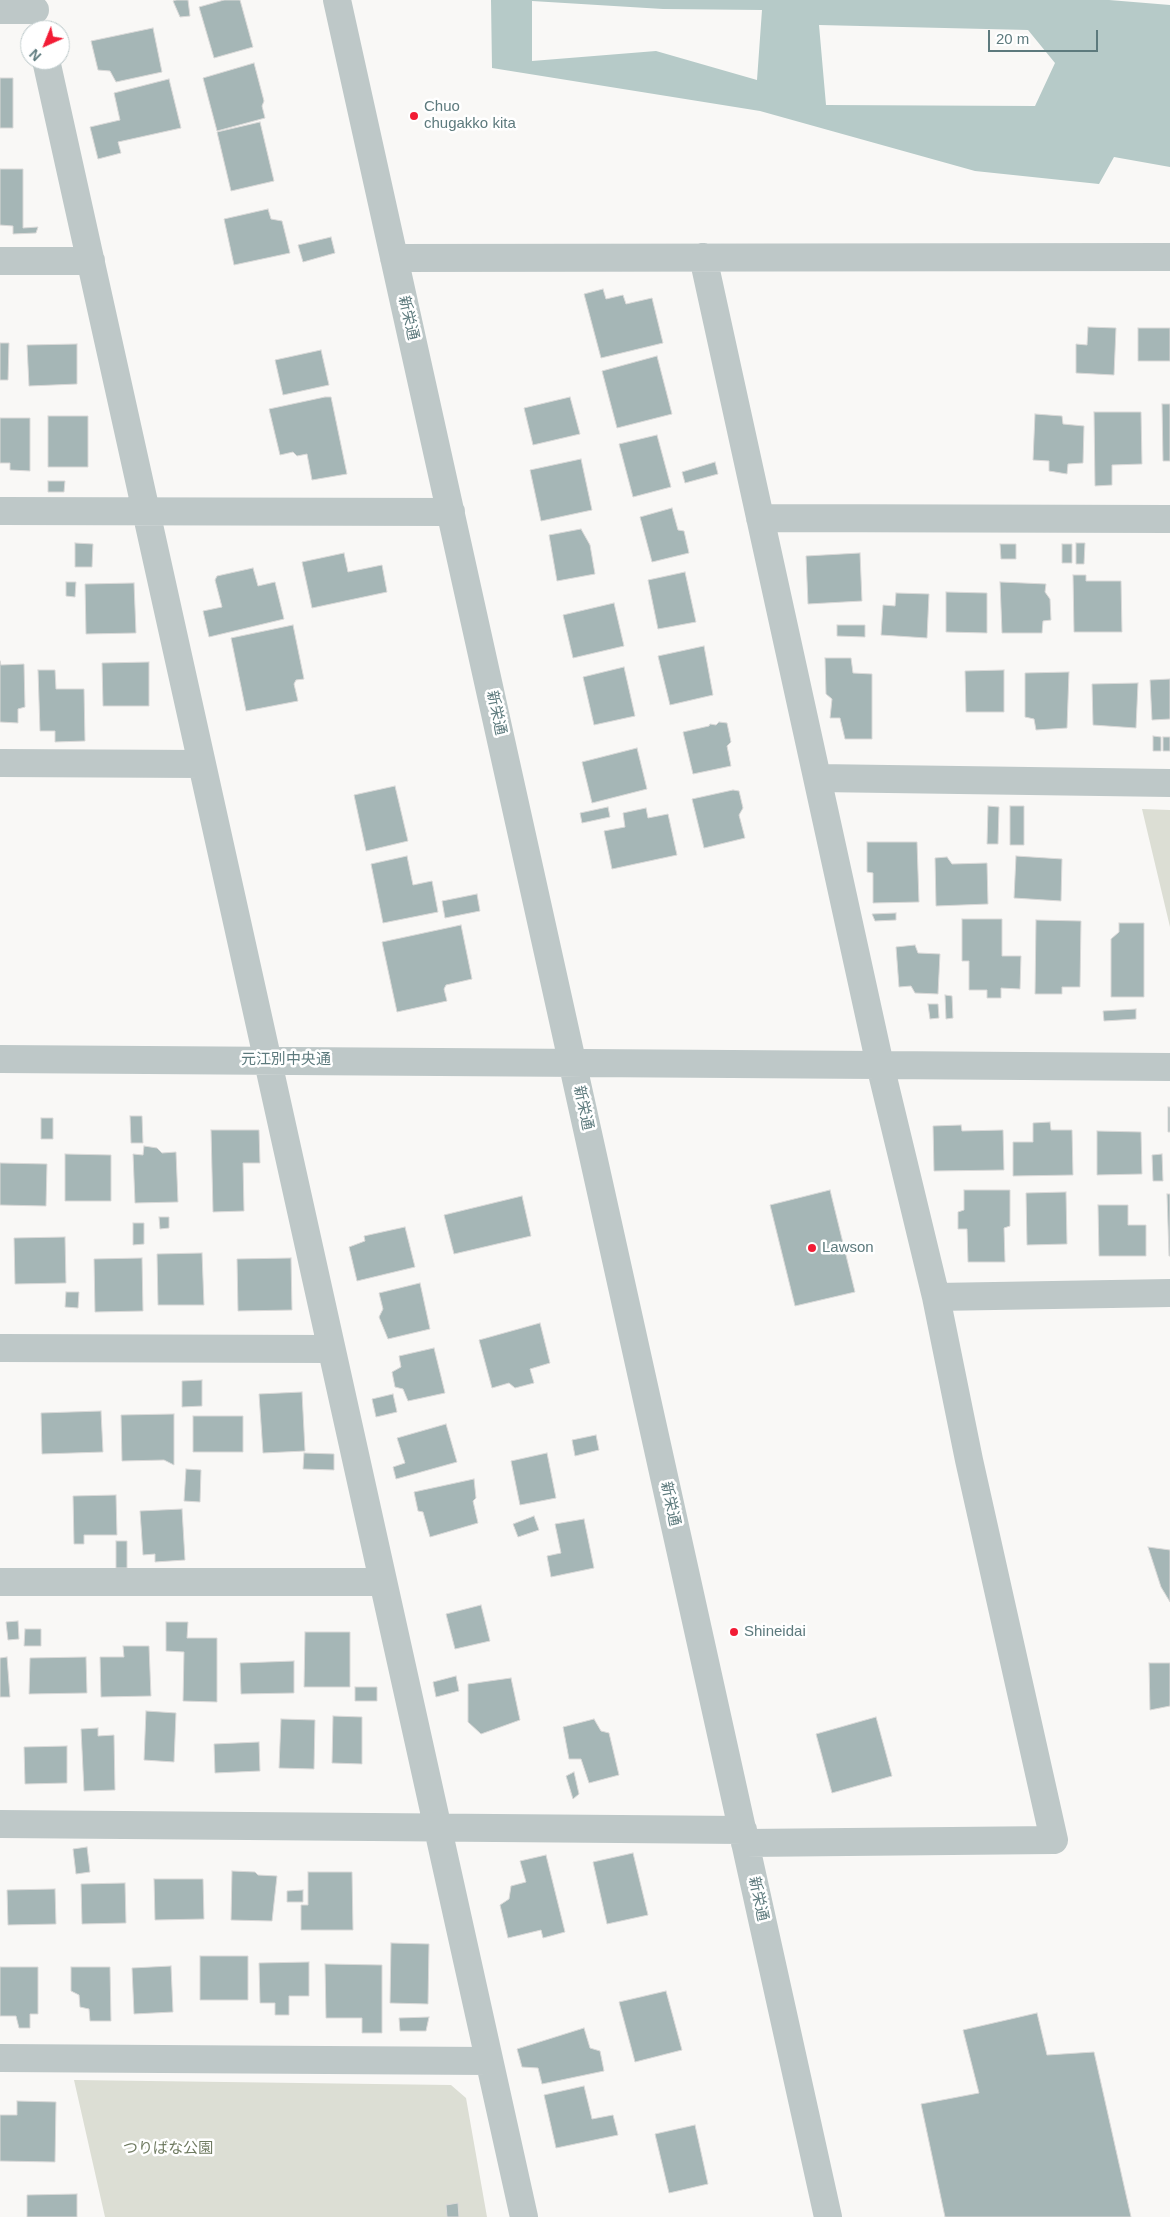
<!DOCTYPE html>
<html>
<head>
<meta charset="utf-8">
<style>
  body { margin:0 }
  #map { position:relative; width:1170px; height:2217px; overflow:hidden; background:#f9f8f6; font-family:Helvetica,sans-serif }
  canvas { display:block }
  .north { position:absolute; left:20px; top:20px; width:50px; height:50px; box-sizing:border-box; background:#fff; border:1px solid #becacb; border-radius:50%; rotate:224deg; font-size:14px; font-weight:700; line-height:20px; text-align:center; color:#5d7a7d }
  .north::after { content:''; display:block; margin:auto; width:18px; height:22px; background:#f21c35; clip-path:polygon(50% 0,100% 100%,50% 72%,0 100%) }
  .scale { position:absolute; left:988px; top:30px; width:110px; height:22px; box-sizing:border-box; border:2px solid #5d7a7d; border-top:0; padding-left:6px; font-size:15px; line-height:18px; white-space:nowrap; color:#5d7a7d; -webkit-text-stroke:4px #fff; paint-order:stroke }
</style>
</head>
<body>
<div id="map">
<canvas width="1170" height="2217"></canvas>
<div class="north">N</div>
<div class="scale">20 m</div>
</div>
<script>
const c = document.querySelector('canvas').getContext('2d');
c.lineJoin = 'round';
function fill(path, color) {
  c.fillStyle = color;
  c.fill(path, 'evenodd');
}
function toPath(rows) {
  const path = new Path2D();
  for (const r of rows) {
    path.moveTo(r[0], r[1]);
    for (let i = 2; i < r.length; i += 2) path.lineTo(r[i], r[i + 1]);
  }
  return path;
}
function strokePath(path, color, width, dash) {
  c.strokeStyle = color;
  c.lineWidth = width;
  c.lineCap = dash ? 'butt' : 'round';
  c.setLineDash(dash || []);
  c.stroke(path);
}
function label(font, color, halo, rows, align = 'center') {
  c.font = font + ' Helvetica,"Noto Sans JP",sans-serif';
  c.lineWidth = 5;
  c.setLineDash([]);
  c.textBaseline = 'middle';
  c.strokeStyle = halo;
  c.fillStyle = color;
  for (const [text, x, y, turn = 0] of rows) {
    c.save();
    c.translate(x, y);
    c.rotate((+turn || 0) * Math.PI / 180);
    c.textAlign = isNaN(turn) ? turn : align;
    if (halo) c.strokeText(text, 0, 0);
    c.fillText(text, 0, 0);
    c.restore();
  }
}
fill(toPath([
  [1142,809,1170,810,1170,927],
  [74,2080,451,2085,466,2098,487,2217,105,2217]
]), '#dcded4');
fill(toPath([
  [491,0,1109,0,1170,5,1170,167,1114,157,1099,184,975,171,760,111,492,68],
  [532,1,663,9,762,10,757,80,656,51,532,61],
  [819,25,1028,30,1055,63,1035,106,826,105]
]), '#b6cac8');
const building = toPath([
  [176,0,188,0,190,16,180,17,173,1,176,0],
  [224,0,240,0,253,47,214,58,199,7,224,0],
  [153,28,162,72,116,82,110,71,98,70,91,41,153,28],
  [254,63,264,101,262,106,265,118,217,131,203,78,254,63],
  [0,78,13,78,13,128,0,128,0,78],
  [169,79,181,128,118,142,121,153,98,159,90,127,120,120,114,93,169,79],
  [260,122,274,181,231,191,217,132,260,122],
  [0,169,23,169,23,228,38,227,36,233,13,234,13,226,0,225,0,169],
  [268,209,271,219,282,221,290,253,234,265,224,219,268,209],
  [331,237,335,253,303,262,298,245,331,237],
  [603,289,606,299,623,295,626,304,652,298,663,343,601,358,584,294,603,289],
  [1088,327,1116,328,1114,375,1076,373,1076,344,1087,345,1088,327],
  [1138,328,1170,328,1170,361,1138,361,1138,328],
  [0,343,9,343,8,380,0,380,0,343],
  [77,344,77,384,29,386,27,345,77,344],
  [321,350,329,385,283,395,275,360,321,350],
  [657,356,672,414,617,428,602,371,657,356],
  [325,397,331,397,347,474,312,480,307,454,297,456,293,452,280,455,269,409,325,397],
  [570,397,580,434,533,445,524,408,570,397],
  [1162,404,1170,404,1170,461,1163,461,1162,404],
  [1094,412,1141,412,1142,464,1112,465,1112,485,1095,486,1094,412],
  [1035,414,1062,416,1063,424,1084,426,1083,463,1068,464,1067,474,1049,471,1049,461,1033,460,1035,414],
  [48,416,88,416,88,467,48,467,48,416],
  [0,418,30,418,30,471,10,470,10,463,0,463,0,418],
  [657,435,671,487,633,497,619,444,657,435],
  [581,459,592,510,541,521,530,470,581,459],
  [715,462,718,474,685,483,682,472,715,462],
  [48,481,65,481,64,492,48,492,48,481],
  [672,508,678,530,684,531,689,553,652,562,640,517,672,508],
  [581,529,590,545,595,574,557,581,549,535,581,529],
  [75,543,93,544,92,567,75,567,75,543],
  [1076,543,1085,543,1084,564,1076,564,1076,543],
  [1000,544,1016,544,1016,559,1001,559,1000,544],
  [1062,544,1072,544,1072,563,1062,563,1062,544],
  [344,553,348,572,382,565,387,592,312,608,302,562,344,553],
  [860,553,862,601,808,604,806,556,860,553],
  [253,568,258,586,275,582,284,619,209,637,203,611,222,607,215,580,217,576,253,568],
  [685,572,696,622,658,629,648,580,685,572],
  [1073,575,1086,575,1086,581,1121,581,1122,632,1074,632,1073,575],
  [66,582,76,582,75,597,66,596,66,582],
  [1000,582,1046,584,1045,592,1050,599,1051,620,1043,621,1042,633,1002,633,1000,582],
  [134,583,136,633,86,634,85,584,134,583],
  [946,592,987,593,987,633,946,632,946,592],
  [896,593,929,594,927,638,881,635,883,605,895,606,896,593],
  [614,603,624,646,573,658,563,615,614,603],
  [293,625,304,679,296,680,294,684,298,701,246,711,231,638,293,625],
  [837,625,865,625,865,637,837,636,837,625],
  [704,646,713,695,670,705,658,656,704,646],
  [825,658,851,658,853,673,872,674,872,739,845,739,840,718,830,718,832,699,826,694,825,658],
  [0,661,1,665,24,664,25,707,18,709,18,723,0,722,0,661],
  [149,662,149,706,103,706,102,663,149,662],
  [624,667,635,716,594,725,583,677,624,667],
  [38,670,55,670,56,689,84,689,85,741,55,742,55,731,40,731,38,670],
  [1004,670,1004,712,966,712,965,671,1004,670],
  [1069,672,1067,728,1036,730,1034,719,1025,717,1025,673,1069,672],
  [1170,679,1170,719,1152,720,1150,680,1170,679],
  [1138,683,1136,728,1093,725,1092,684,1138,683],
  [719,722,727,723,731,742,727,746,731,766,693,774,683,732,709,726,710,724,716,725,719,722],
  [1153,736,1161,737,1161,751,1153,751,1153,736],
  [1163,737,1170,737,1170,751,1163,751,1163,737],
  [637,748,647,789,592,803,582,762,637,748],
  [395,786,408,841,366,851,354,795,395,786],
  [733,790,739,791,743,808,739,815,745,838,704,848,692,799,733,790],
  [988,806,999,807,998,844,987,844,988,806],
  [1010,806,1024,806,1024,845,1010,845,1010,806],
  [608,807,610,817,582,823,580,813,608,807],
  [646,808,648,818,668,814,677,855,612,869,604,831,625,827,623,813,646,808],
  [867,842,917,842,919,902,873,903,873,873,867,872,867,842],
  [407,856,413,885,432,881,438,912,383,923,371,864,407,856],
  [1016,856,1062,859,1061,901,1014,898,1016,856],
  [947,857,952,864,987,863,988,904,936,906,935,858,947,857],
  [477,894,480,911,445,918,442,901,477,894],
  [896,913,896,920,875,921,872,914,896,913],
  [962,919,1002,919,1002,956,1021,956,1020,989,1001,988,1001,998,987,998,987,990,969,990,969,961,962,961,962,919],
  [1036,920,1081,921,1080,987,1062,987,1062,994,1035,994,1036,920],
  [1119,923,1144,923,1144,997,1111,997,1111,939,1119,932,1119,923],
  [461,925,472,979,446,985,444,989,447,1001,397,1012,382,942,461,925],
  [915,945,918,953,940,954,938,994,915,993,911,986,899,987,896,947,915,945],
  [945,995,952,996,953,1018,946,1019,945,995],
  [928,1004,938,1004,939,1018,930,1019,928,1004],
  [1136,1009,1136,1019,1104,1021,1103,1011,1136,1009],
  [1168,1107,1170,1107,1170,1132,1168,1132,1168,1107],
  [130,1116,142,1116,143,1143,131,1143,130,1116],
  [41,1118,53,1118,53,1139,41,1139,41,1118],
  [1050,1122,1051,1130,1072,1130,1073,1175,1013,1176,1013,1142,1033,1142,1033,1123,1050,1122],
  [961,1125,962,1131,1003,1130,1004,1170,934,1171,933,1126,961,1125],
  [211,1130,259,1130,260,1163,243,1163,244,1211,213,1212,211,1130],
  [1097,1131,1141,1132,1142,1174,1097,1175,1097,1131],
  [144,1146,157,1148,162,1153,176,1152,178,1202,135,1203,133,1154,143,1155,144,1146],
  [65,1154,111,1155,111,1201,65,1201,65,1154],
  [1162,1154,1163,1181,1153,1181,1152,1155,1162,1154],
  [0,1163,47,1164,46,1206,0,1205,0,1163],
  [830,1190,855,1292,795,1306,770,1205,830,1190],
  [964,1190,1010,1190,1010,1226,1004,1228,1005,1262,968,1262,967,1229,958,1229,958,1212,964,1210,964,1190],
  [1066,1192,1067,1244,1027,1245,1026,1193,1066,1192],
  [1167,1194,1170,1194,1170,1256,1169,1256,1167,1194],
  [522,1196,531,1236,454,1254,444,1215,522,1196],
  [1098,1205,1128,1205,1128,1225,1146,1225,1146,1256,1099,1256,1098,1205],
  [159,1217,169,1217,169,1228,160,1229,159,1217],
  [133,1223,144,1223,144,1244,133,1245,133,1223],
  [405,1227,415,1267,357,1281,349,1247,365,1241,364,1236,405,1227],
  [65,1237,66,1283,15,1284,14,1238,65,1237],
  [202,1253,204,1305,158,1305,157,1254,202,1253],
  [142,1258,143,1311,95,1312,94,1259,142,1258],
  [291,1258,292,1310,238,1311,237,1259,291,1258],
  [420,1283,430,1329,388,1339,379,1317,383,1309,379,1293,420,1283],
  [66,1292,79,1292,78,1308,65,1307,66,1292],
  [540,1323,550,1363,530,1369,534,1383,515,1388,509,1383,492,1388,479,1340,540,1323],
  [434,1348,445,1393,408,1401,403,1389,395,1387,392,1372,401,1367,399,1356,434,1348],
  [202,1380,202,1406,182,1407,182,1381,202,1380],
  [302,1392,305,1451,263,1453,259,1394,302,1392],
  [393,1394,397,1412,376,1417,372,1399,393,1394],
  [101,1411,103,1452,42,1454,41,1413,101,1411],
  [174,1414,174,1465,164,1460,122,1461,121,1415,174,1414],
  [193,1416,243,1416,243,1452,193,1452,193,1416],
  [446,1424,457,1462,396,1479,393,1467,405,1463,397,1438,446,1424],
  [596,1435,599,1450,575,1456,572,1440,596,1435],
  [304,1453,334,1454,334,1470,303,1469,304,1453],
  [547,1453,556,1498,520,1505,511,1461,547,1453],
  [186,1469,201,1470,200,1502,184,1501,186,1469],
  [474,1479,476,1498,473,1501,478,1523,430,1537,423,1512,418,1511,414,1492,474,1479],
  [116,1495,117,1535,84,1535,84,1544,74,1544,73,1496,116,1495],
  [182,1509,185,1560,155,1562,155,1554,143,1555,140,1511,182,1509],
  [534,1516,539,1530,518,1537,513,1524,534,1516],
  [584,1519,594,1568,551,1577,547,1556,561,1553,555,1524,584,1519],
  [116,1541,127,1541,127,1568,116,1568,116,1541],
  [1148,1547,1170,1550,1170,1602,1161,1587,1148,1547],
  [481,1605,490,1641,455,1649,446,1614,481,1605],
  [18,1621,19,1639,8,1640,6,1622,18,1621],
  [166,1622,188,1622,187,1638,217,1638,217,1702,183,1701,184,1652,166,1651,166,1622],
  [25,1629,41,1629,41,1646,24,1646,25,1629],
  [305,1632,350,1632,350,1687,304,1687,305,1632],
  [123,1646,149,1646,151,1696,101,1697,100,1657,124,1657,123,1646],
  [7,1657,10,1697,0,1697,0,1658,7,1657],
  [86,1657,87,1693,29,1694,30,1658,86,1657],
  [294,1661,294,1693,241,1694,240,1663,294,1661],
  [1149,1663,1170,1663,1170,1706,1150,1710,1149,1663],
  [456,1676,459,1691,436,1697,433,1682,456,1676],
  [511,1678,520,1720,481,1734,468,1722,468,1684,511,1678],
  [355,1687,377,1687,377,1701,355,1701,355,1687],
  [146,1711,176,1713,174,1762,144,1760,146,1711],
  [333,1716,362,1717,362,1764,332,1763,333,1716],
  [876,1717,892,1776,832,1793,816,1734,876,1717],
  [281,1719,315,1720,314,1769,279,1768,281,1719],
  [594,1719,601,1731,609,1733,619,1775,589,1783,581,1759,569,1759,563,1727,594,1719],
  [98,1728,98,1736,114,1735,115,1790,84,1791,81,1729,98,1728],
  [259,1742,260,1771,215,1773,214,1744,259,1742],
  [67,1746,67,1783,25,1784,24,1747,67,1746],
  [574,1772,579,1794,573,1799,566,1776,574,1772],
  [87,1847,90,1872,76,1874,73,1849,87,1847],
  [633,1853,648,1915,607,1924,593,1862,633,1853],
  [546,1855,565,1932,543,1938,541,1930,508,1938,500,1905,509,1899,511,1886,526,1882,520,1861,546,1855],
  [232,1871,255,1872,258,1875,277,1876,272,1921,231,1920,232,1871],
  [308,1872,352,1872,353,1930,301,1930,301,1905,308,1905,308,1872],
  [154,1879,203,1879,204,1919,155,1920,154,1879],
  [125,1883,126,1923,82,1924,81,1884,125,1883],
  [55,1889,56,1924,8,1925,7,1890,55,1889],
  [303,1890,303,1902,287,1902,287,1891,303,1890],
  [391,1943,429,1944,428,2004,390,2003,391,1943],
  [200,1956,248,1956,248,2000,200,2000,200,1956],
  [309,1962,309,1996,289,1996,289,2015,275,2015,275,2003,260,2003,259,1963,309,1962],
  [325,1964,382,1965,382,2033,362,2033,362,2018,326,2018,325,1964],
  [171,1966,173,2012,134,2014,132,1968,171,1966],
  [0,1967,38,1967,38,2014,30,2014,30,2028,19,2028,16,2016,0,2016,0,1967],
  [71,1967,110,1967,111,2021,90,2021,89,2009,80,2007,79,1995,71,1991,71,1967],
  [666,1991,682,2050,635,2062,619,2002,666,1991],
  [1037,2013,1047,2055,1094,2052,1131,2217,945,2217,921,2104,979,2093,963,2030,1037,2013],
  [429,2017,426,2031,400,2031,399,2018,429,2017],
  [584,2028,590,2048,600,2051,604,2071,542,2084,538,2068,522,2067,517,2049,584,2028],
  [584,2086,592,2119,613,2115,618,2135,556,2148,544,2095,584,2086],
  [17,2101,56,2102,55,2162,0,2161,0,2115,17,2115,17,2101],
  [695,2125,708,2184,669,2193,655,2134,695,2125],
  [77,2194,77,2217,27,2217,27,2195,77,2194],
  [458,2203,459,2217,447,2217,446,2205,458,2203]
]);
fill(building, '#a5b6b6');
strokePath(building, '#dad9d8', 1);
strokePath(toPath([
  [337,0,828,2217],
  [0,10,35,10],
  [46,60,524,2217],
  [703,257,880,1065,936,1297,969,1460,1054,1840,745,1843],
  [394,258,1170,257],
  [0,261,91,261],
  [0,511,451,512],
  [760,518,1170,519],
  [0,763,202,764],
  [818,778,1170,783],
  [0,1059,1170,1067],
  [936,1297,1170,1293],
  [0,1348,331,1349],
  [0,1582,383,1582],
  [0,1824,743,1830],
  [0,2058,489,2061]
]), '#bec8c8', 28);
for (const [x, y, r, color] of [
  [414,116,5,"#f21c35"],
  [812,1248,5,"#f21c35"],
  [734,1632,5,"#f21c35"]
]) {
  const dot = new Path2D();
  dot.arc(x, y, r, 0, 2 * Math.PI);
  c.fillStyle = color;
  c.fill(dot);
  strokePath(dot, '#fff', 2);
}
label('15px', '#5d7a7d', '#fff', [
  ["Chuo",424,107],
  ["chugakko kita",424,124],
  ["Lawson",822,1248],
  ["Shineidai",744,1632]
], 'left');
label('15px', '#5d7a7d', '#fff', [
  ["新栄通",408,318,77],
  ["新栄通",496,713,78],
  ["元江別中央通",286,1060],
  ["新栄通",583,1108,78],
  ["新栄通",670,1504,78],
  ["新栄通",758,1899,78]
]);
label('15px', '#6f7a60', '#fff', [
  ["つりばな公園",168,2149]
]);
</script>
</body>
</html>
